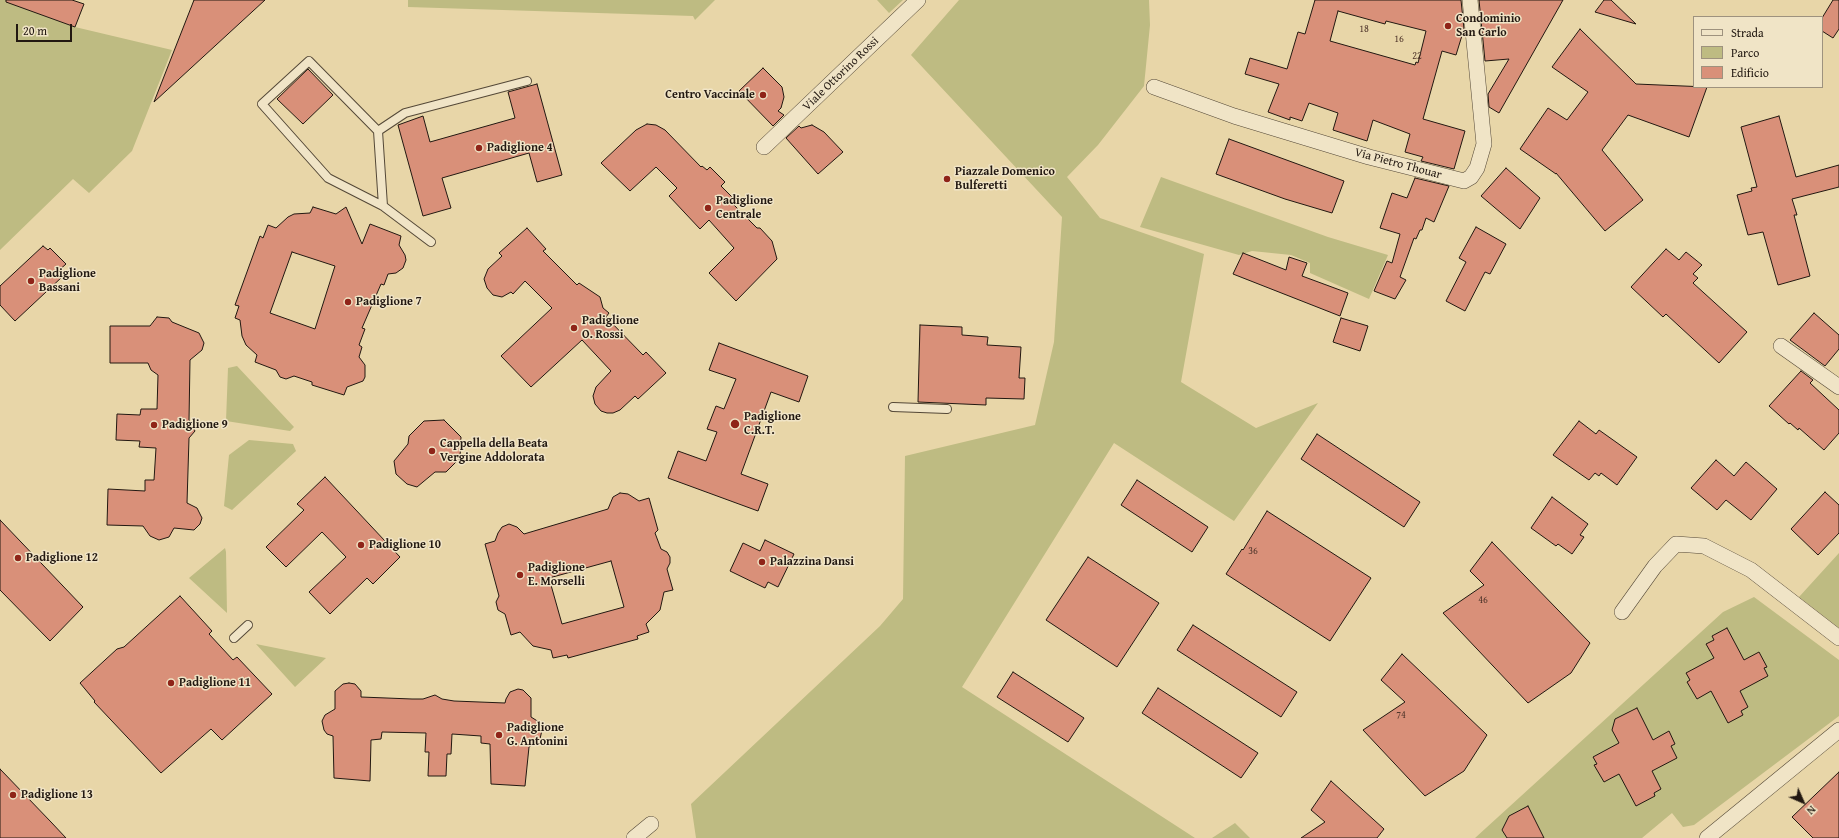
<!DOCTYPE html>
<html>
<head>
<meta charset="utf-8">
<style>
  body { margin:0 }
  #map { position:relative; width:1839px; height:838px; overflow:hidden; background:#e8d6a8; font-family:"Gentium Book Plus",serif }
  canvas { display:block }
  .legend { position:absolute; left:1693px; top:16px; width:130px; height:72px; box-sizing:border-box; background:#f0e4c6; border:1px solid #9e927e; margin:0; padding:5px 7px; list-style:none; font-size:12px; color:#221811 }
  .legend li { display:flex; align-items:center; gap:8px; height:20px }
  .legend b { width:20px; border:1px solid #9e927e }
  .north { position:absolute; left:1783px; top:782px; width:40px; height:40px; -webkit-text-stroke:3px #f0e4c6; paint-order:stroke; rotate:135deg; font-size:11px; font-weight:700; line-height:16px; text-align:center; color:#221811 }
  .north::after { content:''; display:block; margin:auto; width:14px; height:18px; background:#221811; clip-path:polygon(50% 0,100% 100%,50% 72%,0 100%) }
  .scale { position:absolute; left:16px; top:24px; width:56px; height:18px; box-sizing:border-box; border:2px solid #221811; border-top:0; padding-left:5px; font-size:12px; line-height:14px; white-space:nowrap; color:#221811; -webkit-text-stroke:3px #f0e4c6; paint-order:stroke }
</style>
</head>
<body>
<div id="map">
<canvas width="1839" height="838"></canvas>
<ul class="legend">
<li><b style="height:5px;background:#f0e4c6"></b>Strada</li>
<li><b style="height:11px;background:#bebb82"></b>Parco</li>
<li><b style="height:11px;background:#d99079"></b>Edificio</li>
</ul>
<div class="north">N</div>
<div class="scale">20 m</div>
</div>
<script>
const c = document.querySelector('canvas').getContext('2d');
c.lineJoin = 'round';
function fill(path, color) {
  c.fillStyle = color;
  c.fill(path, 'evenodd');
}
function toPath(rows) {
  const path = new Path2D();
  for (const r of rows) {
    path.moveTo(r[0], r[1]);
    for (let i = 2; i < r.length; i += 2) path.lineTo(r[i], r[i + 1]);
  }
  return path;
}
function strokePath(path, color, width, dash) {
  c.strokeStyle = color;
  c.lineWidth = width;
  c.lineCap = dash ? 'butt' : 'round';
  c.setLineDash(dash || []);
  c.stroke(path);
}
function label(font, color, halo, rows, align = 'center') {
  c.font = font + ' "Gentium Book Plus",serif';
  c.lineWidth = 3;
  c.setLineDash([]);
  c.textBaseline = 'middle';
  c.strokeStyle = halo;
  c.fillStyle = color;
  for (const [text, x, y, turn = 0] of rows) {
    c.save();
    c.translate(x, y);
    c.rotate((+turn || 0) * Math.PI / 180);
    c.textAlign = isNaN(turn) ? turn : align;
    if (halo) c.strokeText(text, 0, 0);
    c.fillText(text, 0, 0);
    c.restore();
  }
}
fill(toPath([
  [0,0,17,0,29,10,75,27,172,50,132,151,89,193,73,179,0,250],
  [408,0,715,0,695,20,693,16,408,7],
  [877,0,903,0,889,13],
  [959,0,1149,0,1150,25,1144,86,1098,145,1067,177,1100,218,1204,254,1181,382,1256,428,1318,403,1234,521,1114,443,962,687,1195,838,696,838,691,804,880,626,903,599,905,456,1035,425,1054,342,1062,217,911,55],
  [1161,177,1328,237,1388,255,1369,299,1310,273,1310,263,1291,255,1252,251,1239,255,1140,227],
  [237,366,294,427,290,431,226,421,228,368],
  [249,440,293,444,296,451,232,510,224,506,229,455],
  [225,548,226,552,227,613,189,578],
  [1839,553,1839,628,1799,597],
  [1754,597,1839,660,1839,716,1694,825,1683,827,1672,813,1642,838,1475,838,1723,612],
  [256,644,326,658,295,687],
  [1235,823,1250,838,1212,838]
]), '#bebb82');
const building = toPath([
  [6,0,72,0,84,4,75,27,6,2,6,0],
  [194,0,265,0,154,102,194,0],
  [1315,0,1461,0,1464,29,1456,55,1442,51,1423,119,1465,131,1454,169,1421,161,1423,157,1405,152,1410,134,1373,120,1367,141,1333,130,1338,113,1309,103,1302,121,1290,117,1290,120,1268,112,1279,84,1245,74,1250,58,1287,69,1298,32,1305,34,1315,0],
  [1338,11,1385,24,1386,21,1426,31,1418,63,1416,62,1415,65,1330,41,1338,11],
  [1479,0,1563,0,1499,113,1489,107,1488,94,1509,59,1485,61,1479,0],
  [1604,0,1611,0,1636,24,1595,12,1604,0],
  [1833,0,1839,0,1839,29,1833,38,1822,31,1822,18,1833,0],
  [1580,29,1636,84,1707,87,1689,137,1628,115,1602,150,1643,200,1605,231,1556,173,1556,174,1520,149,1548,108,1567,120,1588,92,1552,67,1580,29],
  [763,68,782,87,784,97,781,108,778,111,784,115,773,126,739,91,763,68],
  [308,69,333,95,303,124,277,99,308,69],
  [537,84,562,175,537,182,529,153,442,178,451,208,423,216,398,125,423,116,430,142,515,118,508,92,537,84],
  [1779,116,1796,177,1839,165,1839,187,1792,199,1797,215,1794,215,1810,276,1778,285,1763,232,1748,235,1737,195,1752,191,1751,188,1757,187,1741,127,1779,116],
  [647,124,656,125,665,130,701,167,702,166,707,170,710,167,725,182,721,186,732,197,730,201,757,228,760,228,772,241,777,259,736,301,709,273,734,248,709,220,700,229,669,196,677,188,656,167,630,191,601,163,636,130,647,124],
  [812,125,824,132,843,152,818,174,786,138,799,126,801,128,812,125],
  [1229,139,1344,181,1332,213,1285,199,1216,174,1229,139],
  [1506,168,1540,198,1520,229,1481,196,1506,168],
  [1415,178,1449,186,1434,222,1426,218,1422,230,1420,230,1416,239,1414,238,1400,277,1406,280,1395,299,1374,291,1387,261,1392,263,1400,234,1380,228,1392,193,1407,198,1415,178],
  [313,207,336,214,346,207,362,244,370,224,401,236,399,245,405,255,406,260,403,268,396,273,388,274,384,285,381,284,362,328,365,329,359,345,362,347,359,357,365,365,365,377,363,381,347,387,344,395,312,385,312,382,294,376,286,379,280,377,276,370,255,362,257,355,246,345,242,336,240,320,235,318,239,306,235,305,260,236,263,238,268,225,276,228,288,217,294,214,310,213,313,207],
  [292,252,335,266,315,329,270,313,292,252],
  [1476,227,1506,244,1490,274,1485,272,1465,311,1446,301,1466,262,1459,258,1476,227],
  [527,228,546,249,543,251,577,285,579,283,600,297,603,308,609,313,606,317,643,355,646,352,666,373,638,399,635,396,620,410,613,413,607,413,601,411,595,404,593,396,596,387,611,371,582,340,531,387,501,356,552,308,525,281,513,294,511,292,502,297,493,295,487,288,484,279,488,269,502,256,499,253,527,228],
  [43,246,48,250,50,248,66,264,57,272,62,277,15,321,0,305,0,286,43,246],
  [1666,249,1679,260,1686,252,1702,265,1693,274,1698,278,1693,283,1747,332,1719,363,1666,314,1663,317,1631,287,1666,249],
  [1243,253,1286,270,1289,257,1307,263,1302,276,1348,293,1340,316,1233,274,1243,253],
  [1814,313,1839,335,1839,349,1825,366,1790,340,1814,313],
  [157,317,169,318,172,322,199,333,204,343,202,350,190,360,189,420,195,431,189,438,187,503,197,508,202,518,200,524,194,530,174,528,169,537,159,540,150,536,143,526,107,525,108,489,145,491,145,480,154,480,156,448,139,447,140,441,116,440,117,414,140,415,141,409,157,409,158,375,151,370,148,363,110,363,110,326,150,326,157,317],
  [1341,318,1368,326,1360,351,1333,342,1341,318],
  [920,325,962,327,962,335,988,337,987,345,1021,347,1019,378,1025,378,1024,399,986,398,986,405,918,402,920,325],
  [719,343,808,376,799,402,771,392,741,474,768,484,758,511,668,478,678,451,706,461,717,432,707,429,716,406,724,409,736,379,709,370,719,343],
  [1801,371,1813,380,1810,383,1839,410,1839,433,1824,450,1799,428,1798,430,1790,423,1789,424,1769,406,1801,371],
  [444,420,461,437,460,458,446,472,435,472,417,487,407,484,396,474,394,461,408,444,409,436,424,421,444,420],
  [1579,421,1596,434,1599,430,1637,457,1617,485,1601,473,1599,476,1595,473,1589,480,1553,455,1579,421],
  [1317,434,1420,502,1404,527,1301,459,1317,434],
  [1716,460,1734,476,1746,462,1777,489,1751,520,1726,500,1717,510,1691,488,1716,460],
  [325,477,400,557,373,584,367,578,330,614,309,592,346,557,322,532,286,567,266,547,304,510,297,504,325,477],
  [1137,480,1208,527,1192,552,1121,505,1137,480],
  [1825,492,1839,505,1839,533,1818,555,1791,529,1825,492],
  [620,493,628,494,639,501,649,498,658,530,655,533,661,549,667,552,670,557,670,563,667,569,673,590,664,592,660,610,646,624,649,632,637,636,638,639,568,658,567,655,553,658,551,650,533,646,520,632,511,635,505,614,498,610,496,602,499,596,485,544,495,541,498,533,502,527,509,524,517,527,524,534,608,509,613,497,620,493],
  [611,561,624,607,562,624,549,578,611,561],
  [1552,497,1588,524,1580,535,1584,537,1572,554,1558,544,1556,546,1531,528,1552,497],
  [1267,511,1371,578,1330,641,1226,574,1242,549,1243,550,1267,511],
  [0,520,83,607,50,641,0,590,0,520],
  [765,540,794,554,778,587,768,582,765,588,730,571,743,543,760,551,765,540],
  [1492,542,1590,643,1571,673,1528,703,1443,613,1484,585,1470,571,1492,542],
  [1088,557,1159,603,1117,667,1046,620,1088,557],
  [180,596,212,631,209,634,233,660,237,657,272,694,222,740,211,729,161,773,94,702,95,701,80,683,117,649,124,647,180,596],
  [1193,625,1297,692,1281,717,1177,650,1193,625],
  [1727,628,1744,660,1759,652,1767,667,1764,668,1768,676,1740,691,1748,707,1741,711,1743,715,1728,723,1711,691,1697,699,1687,682,1690,680,1686,673,1714,658,1706,644,1714,640,1712,636,1727,628],
  [1402,654,1487,735,1464,771,1425,796,1363,730,1405,702,1381,680,1402,654],
  [1013,672,1084,718,1068,742,997,697,1013,672],
  [349,683,355,684,361,691,361,697,412,699,423,699,435,695,442,699,454,701,505,703,506,699,510,692,518,689,523,690,531,698,531,717,539,722,542,730,540,739,529,747,525,786,491,784,490,744,481,743,481,736,452,734,451,754,447,754,446,776,428,776,429,752,425,752,426,733,382,732,381,739,371,740,370,781,334,778,333,736,327,734,324,730,322,721,325,715,335,709,335,691,343,684,349,683],
  [1158,688,1258,753,1241,778,1142,713,1158,688],
  [1637,708,1653,740,1669,731,1675,744,1671,746,1677,758,1652,771,1661,789,1654,793,1655,796,1636,806,1619,774,1604,782,1594,765,1597,764,1593,757,1619,743,1612,730,1615,719,1637,708],
  [0,769,51,822,66,838,0,838,0,769],
  [1839,772,1839,838,1813,838,1792,817,1839,772],
  [1331,781,1384,829,1377,838,1301,838,1325,822,1311,810,1331,781],
  [1528,806,1544,838,1507,838,1502,830,1509,816,1528,806]
]);
fill(building, '#d99079');
strokePath(building, '#221811', 1);
const service = toPath([
  [378,131,405,113,527,81],
  [383,206,378,131,309,61,262,104,328,178,383,206,431,242],
  [893,407,947,409],
  [234,638,248,625]
]);
const minor = toPath([
  [1154,87,1234,116,1369,157,1464,181,1471,177,1477,168,1484,144,1470,0],
  [764,147,918,0],
  [1781,346,1839,387],
  [1622,612,1655,566,1676,544,1704,546,1751,570,1839,638],
  [634,838,651,824],
  [1707,838,1839,730]
]);
strokePath(service, '#544837', 10);
strokePath(minor, '#544837', 16);
strokePath(service, '#f0e4c6', 8);
strokePath(minor, '#f0e4c6', 15);
for (const [x, y, r, color] of [
  [1448,26,4,"#8f2418"],
  [763,95,4,"#8f2418"],
  [479,148,4,"#8f2418"],
  [947,179,4,"#8f2418"],
  [708,208,4,"#8f2418"],
  [31,281,4,"#8f2418"],
  [348,302,4,"#8f2418"],
  [574,328,4,"#8f2418"],
  [735,424,5,"#8f2418"],
  [154,425,4,"#8f2418"],
  [432,451,4,"#8f2418"],
  [361,545,4,"#8f2418"],
  [18,558,4,"#8f2418"],
  [762,562,4,"#8f2418"],
  [520,575,4,"#8f2418"],
  [171,683,4,"#8f2418"],
  [499,735,4,"#8f2418"],
  [13,795,4,"#8f2418"]
]) {
  const dot = new Path2D();
  dot.arc(x, y, r, 0, 2 * Math.PI);
  c.fillStyle = color;
  c.fill(dot);
  strokePath(dot, '#f0e4c6', 1.5);
}
label('10px', '#50362b', null, [
  ["18",1364,29],
  ["16",1399,39],
  ["22",1417,56],
  ["36",1253,551],
  ["46",1483,600],
  ["74",1401,715]
]);
label('bold 12px', '#221811', '#f0e4c6', [
  ["Condominio",1456,19],
  ["San Carlo",1456,33],
  ["Centro Vaccinale",755,95,"right"],
  ["Padiglione 4",487,148],
  ["Piazzale Domenico",955,172],
  ["Bulferetti",955,186],
  ["Padiglione",716,201],
  ["Centrale",716,215],
  ["Padiglione",39,274],
  ["Bassani",39,288],
  ["Padiglione 7",356,302],
  ["Padiglione",582,321],
  ["O. Rossi",582,335],
  ["Padiglione",744,417],
  ["C.R.T.",744,431],
  ["Padiglione 9",162,425],
  ["Cappella della Beata",440,444],
  ["Vergine Addolorata",440,458],
  ["Padiglione 10",369,545],
  ["Padiglione 12",26,558],
  ["Palazzina Dansi",770,562],
  ["Padiglione",528,568],
  ["E. Morselli",528,582],
  ["Padiglione 11",179,683],
  ["Padiglione",507,728],
  ["G. Antonini",507,742],
  ["Padiglione 13",21,795]
], 'left');
label('12px', '#221811', '#f0e4c6', [
  ["Viale Ottorino Rossi",841,74,-44],
  ["Via Pietro Thouar",1398,164,15]
]);
</script>
</body>
</html>
